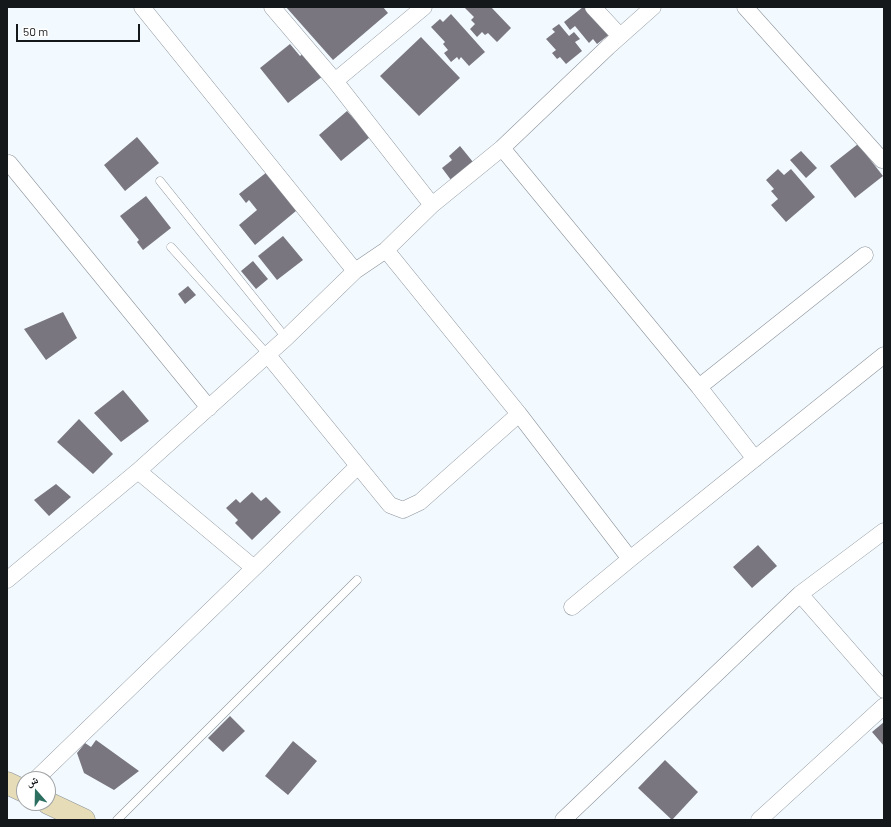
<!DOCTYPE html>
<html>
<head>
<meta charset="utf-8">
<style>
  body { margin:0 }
  #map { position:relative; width:891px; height:827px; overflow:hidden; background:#f2f9ff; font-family:Barlow,"Noto Naskh Arabic",sans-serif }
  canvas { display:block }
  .frame { position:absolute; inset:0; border:8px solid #15181b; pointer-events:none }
  .north { position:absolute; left:16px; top:771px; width:40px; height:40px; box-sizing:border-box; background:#fff; border:1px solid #a1a3a4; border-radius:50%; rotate:340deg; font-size:11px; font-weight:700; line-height:16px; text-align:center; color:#15181b }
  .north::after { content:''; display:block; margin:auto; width:14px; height:18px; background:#2c6f61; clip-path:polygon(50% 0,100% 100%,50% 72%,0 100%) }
  .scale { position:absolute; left:16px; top:24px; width:124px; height:18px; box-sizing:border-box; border:2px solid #15181b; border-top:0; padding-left:5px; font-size:12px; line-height:14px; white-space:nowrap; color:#15181b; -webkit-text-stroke:3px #fff; paint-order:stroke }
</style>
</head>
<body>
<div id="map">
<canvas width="891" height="827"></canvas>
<div class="frame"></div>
<div class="north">ش</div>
<div class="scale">50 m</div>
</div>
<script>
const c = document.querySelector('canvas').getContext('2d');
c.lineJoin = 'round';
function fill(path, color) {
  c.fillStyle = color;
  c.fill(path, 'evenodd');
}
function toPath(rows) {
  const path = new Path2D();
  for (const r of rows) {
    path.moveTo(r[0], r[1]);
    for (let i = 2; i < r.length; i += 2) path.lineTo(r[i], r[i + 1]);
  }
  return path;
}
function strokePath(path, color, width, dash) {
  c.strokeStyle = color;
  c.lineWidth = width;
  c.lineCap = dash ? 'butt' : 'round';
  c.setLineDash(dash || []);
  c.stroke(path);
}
fill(toPath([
  [286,7,383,7,388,13,333,60],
  [464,7,491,7,511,28,497,42,488,33,485,35,482,32,477,37,470,29,475,24,471,20,474,17],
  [583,7,588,7,610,34,597,44,593,39,589,43,575,26,570,30,564,22],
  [451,14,485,52,469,66,461,57,459,60,457,57,451,62,444,53,448,50,443,44,445,42,431,27,440,19,443,22],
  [559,24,569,36,574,32,580,39,575,42,582,51,566,64,560,57,557,59,552,53,556,50,546,39,555,32,552,29],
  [421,37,460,78,419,116,380,76],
  [290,44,300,56,304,53,323,76,288,103,260,68],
  [347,111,370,137,341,161,319,135],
  [137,137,159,163,125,191,104,165],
  [858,144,883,176,855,198,830,166],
  [460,146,473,162,451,180,442,168,452,160,449,156],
  [801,151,817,168,806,178,790,160],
  [778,169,784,175,791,169,815,197,786,222,771,205,778,199,771,191,774,189,766,180],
  [267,172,302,206,255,245,239,225,257,210,249,200,246,203,239,194],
  [146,196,171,228,143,250,137,242,139,240,120,216],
  [283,236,303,260,277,280,258,256],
  [253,261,268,279,256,289,241,271],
  [188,286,196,295,185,304,178,294],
  [63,312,77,338,46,360,24,329],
  [123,390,149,421,121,442,94,413],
  [79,419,113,454,93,474,57,442],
  [56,484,71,497,49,516,34,500],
  [252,492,261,501,266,497,281,512,252,540,235,523,238,520,226,508,236,499,240,503],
  [758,545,777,566,752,588,733,567],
  [230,716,245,731,223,752,208,738],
  [884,722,884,746,872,732],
  [96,740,139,771,114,790,84,773,77,753,85,743,91,747],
  [293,741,317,761,288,795,265,776],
  [665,760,698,792,672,820,638,788]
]), '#79767f');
const lane = toPath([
  [160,181,286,338],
  [171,247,267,354],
  [117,820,357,580]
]);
const street = toPath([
  [142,7,355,271],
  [272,7,335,81,432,205],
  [593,7,620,36],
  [745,7,882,160],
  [335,81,424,7],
  [502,148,699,387,755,459],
  [9,163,209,408],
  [386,250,519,414,630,559],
  [267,354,390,505,403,510,420,502,519,414],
  [699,387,865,255],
  [138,471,254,568,358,466],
  [7,580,138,471,286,338,355,271,386,250,432,205,502,148,608,47,653,7],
  [800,594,884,690],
  [572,607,630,559,884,355],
  [36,779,254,568],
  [563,820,800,594,884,531],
  [759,820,884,706]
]);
const secondary = toPath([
  [7,783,24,791],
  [48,803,84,820]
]);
strokePath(lane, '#8c939a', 9);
strokePath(street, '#8c939a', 17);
strokePath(secondary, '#8c939a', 23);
strokePath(lane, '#fff', 8);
strokePath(street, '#fff', 16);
strokePath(secondary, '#e6dcb8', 22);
</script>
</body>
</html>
